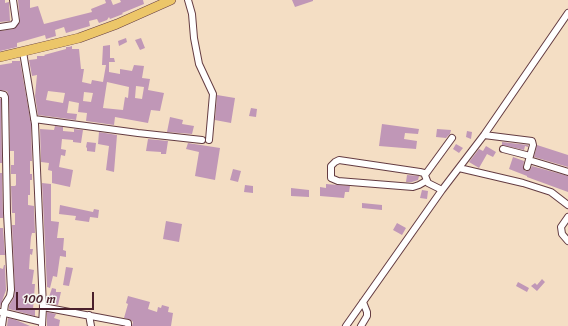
<!DOCTYPE html>
<html>
<head>
<meta charset="utf-8">
<style>
  body { margin:0 }
  #map { position:relative; width:568px; height:326px; overflow:hidden; background:#f4dec4; font-family:Sriracha,sans-serif }
  canvas { display:block }
  .scale { position:absolute; left:16px; top:292px; width:78px; height:18px; box-sizing:border-box; border:2px solid #4a1f2b; border-top:0; padding-left:5px; font-size:12px; line-height:14px; white-space:nowrap; color:#4a1f2b; -webkit-text-stroke:3px #f6f6f2; paint-order:stroke }
</style>
</head>
<body>
<div id="map">
<canvas width="568" height="326"></canvas>
<div class="scale">100 m</div>
</div>
<script>
const c = document.querySelector('canvas').getContext('2d');
c.lineJoin = 'round';
function fill(path, color) {
  c.fillStyle = color;
  c.fill(path, 'evenodd');
}
function toPath(rows) {
  const path = new Path2D();
  for (const r of rows) {
    path.moveTo(r[0], r[1]);
    for (let i = 2; i < r.length; i += 2) path.lineTo(r[i], r[i + 1]);
  }
  return path;
}
function strokePath(path, color, width, dash) {
  c.strokeStyle = color;
  c.lineWidth = width;
  c.lineCap = dash ? 'butt' : 'round';
  c.setLineDash(dash || []);
  c.stroke(path);
}
fill(toPath([
  [0,0,5,0,5,3,9,2,10,21,0,22],
  [18,0,30,0,30,8,38,6,44,24,92,12,91,9,106,3,105,0,111,0,113,5,121,2,120,0,143,0,144,4,122,13,123,14,110,19,109,17,107,20,99,23,97,19,89,21,90,26,66,33,64,27,55,30,56,36,46,39,45,35,17,43,17,47,0,51,0,31,14,29,20,22],
  [292,0,313,0,313,1,295,7],
  [126,38,127,42,119,46,118,41],
  [141,38,145,48,140,50,135,40],
  [110,45,110,58,114,58,115,62,109,62,109,72,120,74,120,69,132,71,134,65,144,66,142,78,150,79,148,90,164,93,160,111,151,110,148,123,115,117,114,125,86,121,87,113,78,112,79,103,69,101,67,113,77,114,76,120,38,115,35,96,37,75,32,76,29,60,37,59,37,56,45,56,44,55,66,49,66,47,69,47,72,46,72,49,79,49,81,69,84,69,82,82,91,84,92,80,103,82,106,65,102,65,103,46],
  [107,82,129,87,128,98,125,97,123,110,103,108],
  [136,86,144,87,142,99,135,98],
  [48,91,65,93,63,103,46,100],
  [84,92,93,93,91,102,83,101],
  [12,61,20,61,31,124,32,161,30,161,30,174,32,174,32,180,30,180,30,195,28,195,28,205,34,206,35,233,32,233,31,237,30,249,33,249,32,255,30,254,29,269,34,270,32,284,35,284,33,309,35,309,35,316,9,309,9,306,14,297,15,291,12,225,15,225,15,213,12,213,11,186,15,186,16,185,16,174,11,174,11,165,14,165,14,151,10,151,9,97,7,91,0,90,0,65,12,63],
  [217,95,235,98,231,123,215,120],
  [0,99,1,99,2,163,0,163],
  [251,108,257,109,256,117,249,116],
  [170,117,183,120,182,124,194,126,192,134,167,132],
  [382,124,419,129,418,134,405,133,404,139,417,141,416,149,379,146],
  [55,126,63,127,63,131,74,132,74,129,83,130,81,143,73,142,73,140,62,139,61,149,66,150,65,156,61,155,59,167,73,170,70,187,52,183,52,171,48,170,49,163,41,162,40,129,54,130],
  [437,129,451,130,450,134,446,138,436,137],
  [467,131,472,132,471,139,466,137],
  [99,132,117,135,114,172,106,170,109,146,98,144],
  [148,139,168,141,166,154,161,154,161,152,146,151],
  [87,142,96,143,95,152,87,151,87,148,86,147],
  [502,142,528,145,528,147,525,146,524,150,502,145],
  [188,143,220,148,215,180,195,176,199,152,186,149],
  [456,144,463,148,459,153,453,149],
  [537,145,568,155,568,167,534,157],
  [486,146,496,152,493,157,487,154,479,168,469,162,479,149,483,151],
  [513,157,524,161,523,168,525,171,530,170,532,166,568,176,568,192,527,177,527,176,509,169],
  [233,169,241,171,238,182,230,180],
  [0,173,2,173,3,218,0,218],
  [407,175,419,176,418,180,412,182,406,182],
  [42,183,51,184,51,221,59,222,57,238,64,238,63,250,66,251,66,257,60,256,57,277,53,276,50,288,47,287],
  [326,184,350,186,349,192,345,192,344,198,320,196,320,187,326,188],
  [245,185,253,186,253,193,244,192],
  [291,188,309,190,309,197,291,196],
  [422,190,428,191,427,199,420,198],
  [362,203,382,205,382,210,362,208],
  [60,205,93,212,94,209,99,210,98,218,90,217,89,222,75,220,76,216,59,214],
  [166,221,182,224,179,242,163,239],
  [397,223,406,228,402,235,393,230],
  [0,228,3,228,5,255,0,255],
  [4,265,5,265,6,290,0,307,0,268,3,269],
  [66,267,73,268,69,286,63,285],
  [542,279,545,282,537,291,531,286,535,283,537,285],
  [518,282,529,288,527,292,516,286],
  [52,288,56,289,56,292,61,292,58,305,47,303],
  [128,296,150,302,148,309,157,312,158,307,161,308,162,305,169,307,168,312,173,313,171,326,132,326,133,322,131,320,124,318,128,304,126,303],
  [47,312,56,314,54,318,60,320,59,326,47,326],
  [8,318,16,320,30,326,7,326]
]), '#c097b7');
const minor = toPath([
  [188,0,192,14,194,38,199,64,213,94,209,140],
  [0,27,13,25,16,21,13,0],
  [23,52,35,124,43,307,42,326],
  [0,94,4,95,5,97,7,213,11,290,10,296,5,304,2,326],
  [34,119,138,133,202,140],
  [484,135,532,141,533,145,527,167],
  [503,149,530,156],
  [529,160,568,172],
  [459,168,523,183,551,192,568,205],
  [425,175,452,138],
  [426,181,419,185,413,187,338,181,331,178,331,166,335,162,339,160,420,172,424,173,428,183,442,190],
  [568,217,561,227,562,234,568,241],
  [43,307,128,323,128,326],
  [1,312,42,322],
  [89,315,91,326],
  [346,326,442,190,484,135,568,13],
  [361,326,367,316,367,312,363,302]
]);
const highway = toPath([
  [0,57,79,38,117,24,171,0]
]);
strokePath(minor, '#643c42', 8);
strokePath(highway, '#643c42', 10);
strokePath(minor, '#fff', 6);
strokePath(highway, '#ecc669', 9);
</script>
</body>
</html>
